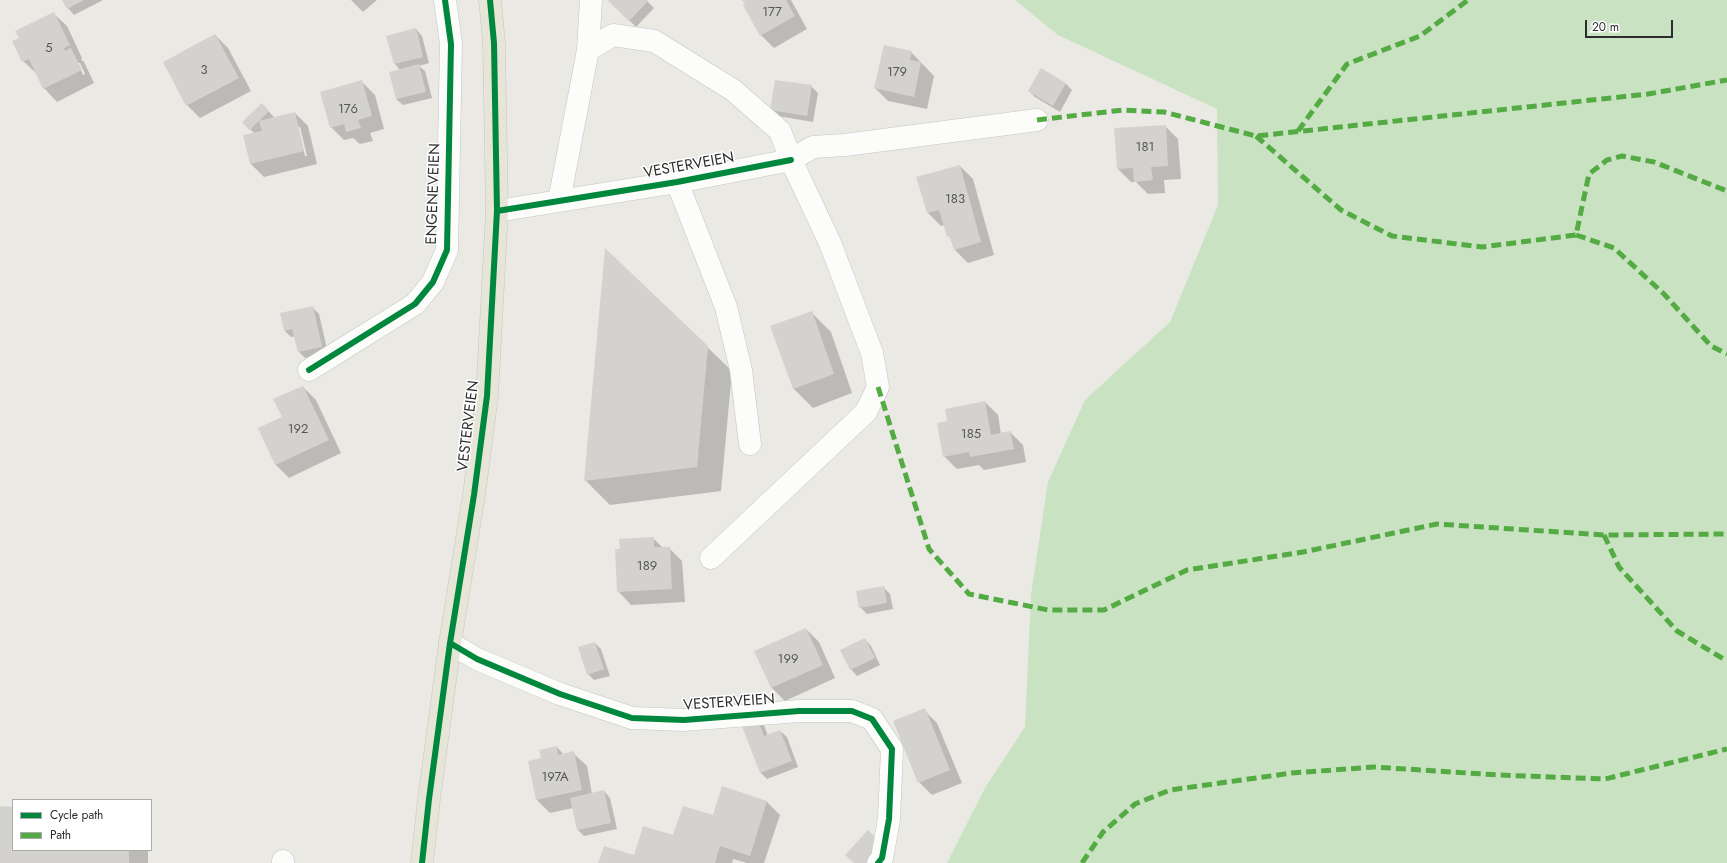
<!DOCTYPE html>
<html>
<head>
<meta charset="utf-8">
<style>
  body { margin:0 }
  #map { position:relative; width:1727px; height:863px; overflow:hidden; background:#eae9e4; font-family:Jost,sans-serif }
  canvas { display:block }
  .legend { position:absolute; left:12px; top:799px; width:140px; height:52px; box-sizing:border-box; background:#fff; border:1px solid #ababab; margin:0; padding:5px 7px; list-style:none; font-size:12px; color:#2d2d2d }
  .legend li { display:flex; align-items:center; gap:8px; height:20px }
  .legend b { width:20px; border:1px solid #ababab }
  .scale { position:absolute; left:1585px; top:20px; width:88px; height:18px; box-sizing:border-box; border:2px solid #2d2d2d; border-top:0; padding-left:5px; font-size:12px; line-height:14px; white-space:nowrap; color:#2d2d2d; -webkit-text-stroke:3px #fff; paint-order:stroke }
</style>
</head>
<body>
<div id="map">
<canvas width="1727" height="863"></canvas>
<ul class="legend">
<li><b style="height:5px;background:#00873e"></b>Cycle path</li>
<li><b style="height:5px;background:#54ab44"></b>Path</li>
</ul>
<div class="scale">20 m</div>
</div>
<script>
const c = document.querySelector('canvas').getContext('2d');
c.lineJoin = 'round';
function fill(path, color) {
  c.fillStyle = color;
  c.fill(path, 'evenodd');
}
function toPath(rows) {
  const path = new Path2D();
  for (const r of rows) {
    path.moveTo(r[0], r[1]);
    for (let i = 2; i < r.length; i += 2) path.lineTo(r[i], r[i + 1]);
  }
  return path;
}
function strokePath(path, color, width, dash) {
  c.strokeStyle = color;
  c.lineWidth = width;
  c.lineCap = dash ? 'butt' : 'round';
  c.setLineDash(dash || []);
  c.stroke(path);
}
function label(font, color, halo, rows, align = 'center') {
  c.font = font + ' Jost,sans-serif';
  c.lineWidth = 3;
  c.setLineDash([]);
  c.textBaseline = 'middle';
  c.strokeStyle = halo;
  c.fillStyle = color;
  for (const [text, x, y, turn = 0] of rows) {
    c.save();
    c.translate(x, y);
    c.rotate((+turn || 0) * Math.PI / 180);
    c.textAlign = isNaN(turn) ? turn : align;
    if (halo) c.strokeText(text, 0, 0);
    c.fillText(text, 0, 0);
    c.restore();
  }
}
fill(toPath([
  [1015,0,1727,0,1727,863,947,863,985,788,1025,727,1031,595,1048,482,1085,400,1170,322,1218,205,1217,109,1058,35]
]), '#c9e2c1');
fill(toPath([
  [64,0,103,0,74,15,68,8],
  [351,0,377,0,363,12],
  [611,0,646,0,654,8,636,27,610,1],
  [744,0,791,0,807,29,774,48,761,35],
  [53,13,67,26,82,58,81,59,84,62,94,83,57,102,44,88,37,74,23,61,20,38],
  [78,63,80,63,85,74,83,75],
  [416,29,422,36,429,63,419,66,425,71,432,98,403,105,396,99,400,70,395,64,387,37],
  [215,35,228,48,251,91,200,118,187,105],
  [911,52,934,76,927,109,888,101,875,88],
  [1041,69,1066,84,1072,90,1060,112,1035,97,1029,91],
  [362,82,375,95,384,129,370,133,373,141,360,144,353,138,344,140,331,127],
  [811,86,818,93,813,122,778,116,771,110],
  [268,111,275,118,295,113,308,126,317,164,264,177,251,164,244,136,254,133,250,129],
  [298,127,300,127,307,156,305,156],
  [1165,126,1178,139,1181,179,1164,180,1165,193,1148,194,1136,182,1131,182,1118,169],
  [960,166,973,179,994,255,968,263,955,250,945,225,941,226,928,213],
  [312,307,319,314,328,353,305,358,299,352,295,336,291,337,285,331],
  [811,312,831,332,852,393,813,408,793,388],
  [707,347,732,371,721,491,610,505,585,480],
  [303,387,316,400,341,453,289,478,276,465,259,428,283,417],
  [985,402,998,415,1001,434,1010,432,1023,445,1026,462,984,470,979,465,957,469,944,456,949,422],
  [653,538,663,548,669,548,682,561,685,602,631,605,618,591,621,550],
  [883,587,890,594,893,609,867,614,860,607],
  [806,629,819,642,835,678,785,701,772,688,756,652],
  [865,639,871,646,880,665,857,676,851,669],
  [595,643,601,649,610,676,594,680,588,674],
  [924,710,937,723,962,783,932,795,919,782],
  [757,719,764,725,768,736,780,731,787,737,798,767,767,779,760,772],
  [557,747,564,755,573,753,587,766,592,794,604,791,610,798,617,829,584,836,578,830,573,808,550,813,537,800,542,759],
  [723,787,767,802,780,815,764,863,747,863,733,859,732,863,599,863,634,857,713,817],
  [0,807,13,808,13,850,148,850,148,863,0,863]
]), '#0003');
fill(toPath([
  [62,0,84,0,67,9],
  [609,0,647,0,648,1,629,21,608,1],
  [742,0,786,0,795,16,760,36,743,5,745,4],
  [54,12,70,45,64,48,65,51,71,48,82,70,43,89,29,59,22,62,12,41,19,38,15,31],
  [416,28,423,57,394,64,386,36],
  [215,34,239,78,186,106,163,62],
  [884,45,912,51,910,60,921,62,914,97,874,88],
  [419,64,426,92,396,99,389,72],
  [1041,68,1066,83,1053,106,1028,91],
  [362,80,372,116,358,120,361,128,346,132,344,124,330,128,320,92],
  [775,80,812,85,807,116,770,110],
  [262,103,269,111,259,121,295,112,304,151,250,164,243,135,262,131,259,121,249,130,242,122],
  [1166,125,1168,166,1151,167,1153,180,1134,182,1133,168,1117,169,1114,128],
  [960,165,981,242,954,250,950,236,947,237,939,210,927,213,916,177],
  [605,248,708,346,697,467,584,481],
  [313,306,322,347,298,352,292,329,284,331,280,313],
  [812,311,834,374,793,389,770,326],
  [303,386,329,440,275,465,258,428,282,417,273,399],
  [985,401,991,435,1010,431,1014,449,970,457,969,452,943,457,937,423,947,421,945,409],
  [654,537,654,547,670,547,672,589,617,592,615,549,620,549,619,539],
  [884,586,887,603,859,608,856,591],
  [806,628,823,665,771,688,754,651],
  [865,638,875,658,850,670,840,650],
  [595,642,604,669,587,675,578,647],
  [925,708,950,770,918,783,893,721],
  [757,718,764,736,780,730,792,761,760,773,741,724],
  [557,746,558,755,574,751,582,790,536,800,528,761,541,758,539,750],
  [722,786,767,801,750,856,720,846,715,863,598,863,604,846,634,855,643,826,673,835,683,806,713,815],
  [604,790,611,823,577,830,570,798],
  [0,806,13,807,13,850,129,850,129,863,0,863],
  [868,830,884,845,867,863,854,863,845,855]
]), '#d3d2cf');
const minor = toPath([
  [588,50,591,0],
  [677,182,726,307,741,370,750,444],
  [559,201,588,50,613,35,654,41,733,90,780,131,791,160,830,243,872,353,878,387,866,412,711,558],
  [497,211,677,182,791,160,813,147,845,145,1037,120],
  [309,370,415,304,433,282,447,250,451,44,445,0],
  [450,643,477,659,560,694,632,718,684,720,799,711,852,711,872,719,892,749,889,819,882,858,878,863],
  [283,861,283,863]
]);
const major = toPath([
  [422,863,429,799,450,643,474,495,487,396,497,211,494,43,490,0]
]);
strokePath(minor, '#c4c4c4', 23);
strokePath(major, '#c6c5c3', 23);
strokePath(minor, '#fcfcfb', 22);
strokePath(major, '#e6e5d7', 22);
strokePath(toPath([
  [1037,120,1123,110,1164,112,1256,136,1648,94,1727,80],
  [1298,131,1347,64,1420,36,1468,0],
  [1256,136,1341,210,1392,236,1482,247,1576,235,1589,174,1607,160,1622,156,1654,162,1727,191],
  [1576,235,1614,248,1664,294,1711,346,1727,354],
  [878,387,929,549,969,594,1048,610,1104,610,1187,570,1303,552,1437,524,1604,535,1727,534],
  [1604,535,1619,567,1677,631,1727,661],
  [1082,863,1103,832,1135,804,1170,790,1292,773,1374,767,1499,775,1605,779,1727,749]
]), '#54ab44', 5, [10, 5]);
strokePath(toPath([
  [497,211,677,182,791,160],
  [309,370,415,304,433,282,447,250,451,44,445,0],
  [450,643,477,659,560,694,632,718,684,720,799,711,852,711,872,719,892,749,889,819,882,858,878,863],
  [422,863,429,799,450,643,474,495,487,396,497,211,494,43,490,0]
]), '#00873e', 6);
label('13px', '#575756', null, [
  ["177",772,13],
  ["5",49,49],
  ["3",204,71],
  ["179",897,73],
  ["176",348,110],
  ["181",1145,148],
  ["183",955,200],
  ["192",298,430],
  ["185",971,435],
  ["189",647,567],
  ["199",788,660],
  ["197A",555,778]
]);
label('15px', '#2d2d2d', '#fff', [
  ["VESTERVEIEN",689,166,-10],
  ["ENGENEVEIEN",434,194,-88],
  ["VESTERVEIEN",469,426,-83],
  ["VESTERVEIEN",729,703,-4]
]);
</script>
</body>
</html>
